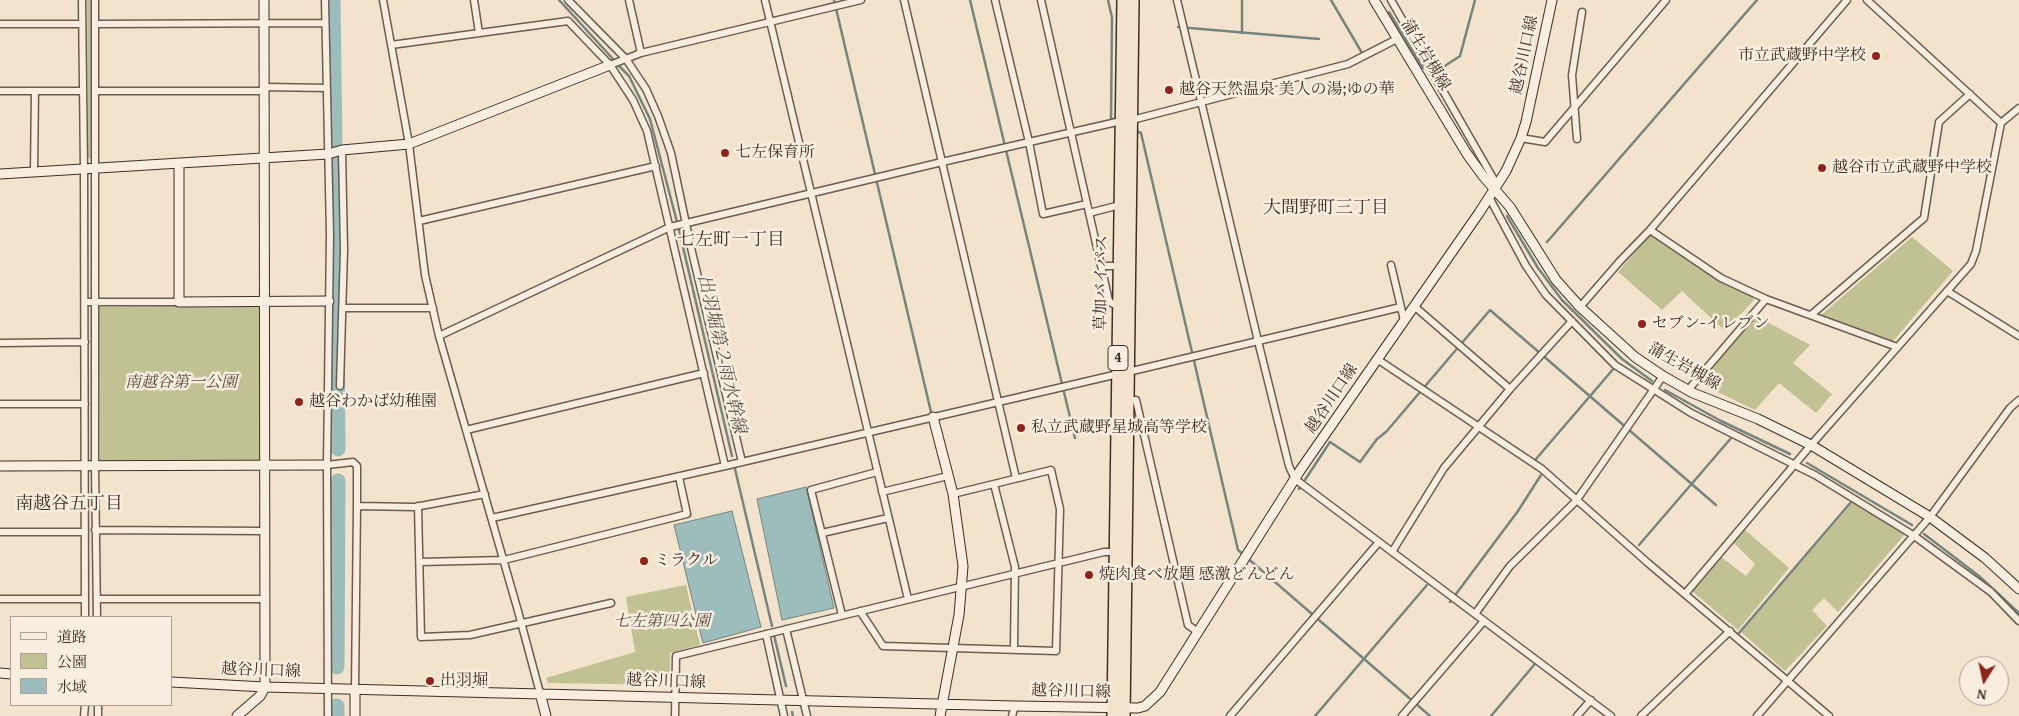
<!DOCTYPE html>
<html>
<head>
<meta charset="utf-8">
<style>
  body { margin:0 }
  #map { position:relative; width:2019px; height:716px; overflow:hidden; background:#f4e3cc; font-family:"Gentium Book Plus","Noto Serif JP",serif }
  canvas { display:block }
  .legend { position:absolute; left:10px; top:616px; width:162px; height:90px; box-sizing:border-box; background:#f8edde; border:1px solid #aca195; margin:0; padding:6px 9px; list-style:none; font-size:15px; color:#3b3028 }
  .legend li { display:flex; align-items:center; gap:10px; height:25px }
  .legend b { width:25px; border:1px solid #aca195 }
  .north { position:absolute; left:1959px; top:656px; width:50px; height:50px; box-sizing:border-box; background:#f8edde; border:1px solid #aca195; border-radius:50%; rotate:190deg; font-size:14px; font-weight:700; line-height:20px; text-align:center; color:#3b3028 }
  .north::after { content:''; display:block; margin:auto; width:18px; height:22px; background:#8f2418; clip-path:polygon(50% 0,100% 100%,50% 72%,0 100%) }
</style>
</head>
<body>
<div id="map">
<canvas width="2019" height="716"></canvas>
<ul class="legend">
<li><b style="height:6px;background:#f8edde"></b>道路</li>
<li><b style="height:14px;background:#c0c294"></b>公園</li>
<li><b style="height:14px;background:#9cbdbc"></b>水域</li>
</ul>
<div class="north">N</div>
</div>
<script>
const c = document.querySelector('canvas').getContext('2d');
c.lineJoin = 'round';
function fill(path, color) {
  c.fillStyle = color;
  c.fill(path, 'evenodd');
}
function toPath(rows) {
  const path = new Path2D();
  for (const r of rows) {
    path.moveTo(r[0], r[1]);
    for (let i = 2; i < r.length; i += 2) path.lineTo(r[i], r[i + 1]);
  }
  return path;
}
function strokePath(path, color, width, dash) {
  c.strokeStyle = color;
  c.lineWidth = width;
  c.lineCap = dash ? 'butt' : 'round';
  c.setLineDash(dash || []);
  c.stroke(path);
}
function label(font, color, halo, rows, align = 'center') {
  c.font = font + ' "Gentium Book Plus","Noto Serif JP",serif';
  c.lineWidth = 5;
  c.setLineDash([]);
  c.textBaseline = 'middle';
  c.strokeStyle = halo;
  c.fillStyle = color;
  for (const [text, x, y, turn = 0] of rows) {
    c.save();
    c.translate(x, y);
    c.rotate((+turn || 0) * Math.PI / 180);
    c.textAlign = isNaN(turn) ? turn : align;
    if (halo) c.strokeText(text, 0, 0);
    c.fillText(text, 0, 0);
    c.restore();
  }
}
fill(toPath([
  [87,0,91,0,92,158,88,158],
  [1651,234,1698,268,1728,284,1750,294,1754,300,1725,331,1682,291,1662,310,1618,272],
  [1912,237,1953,271,1893,341,1821,315],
  [260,305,263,462,100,461,99,307],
  [1756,316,1810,345,1793,363,1832,394,1816,413,1779,383,1755,410,1699,383],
  [1854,501,1905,534,1838,612,1824,598,1812,610,1827,626,1785,671,1741,632],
  [1744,529,1789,568,1738,630,1692,591,1721,557,1746,576,1755,564,1734,543],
  [686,585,700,645,670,653,670,685,548,683,546,678,635,652,626,597]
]), '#c0c294');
const water = toPath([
  [806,487,834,608,782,620,757,499,806,487],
  [732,511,761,627,703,643,674,525,732,511]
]);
fill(water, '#9cbdbc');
strokePath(water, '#758581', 1);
strokePath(toPath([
  [559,0,613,59],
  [834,0,931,412],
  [970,0,1075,438],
  [1108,0,1112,18,1111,118,1115,120],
  [1331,0,1362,53],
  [1389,12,1423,68],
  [1178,27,1319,39],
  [1242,33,1242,0],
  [619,66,629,76,650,119,677,222],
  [1437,71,1460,56,1475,0],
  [1136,131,1141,133,1238,550,1430,716],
  [1507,216,1538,268,1562,300,1622,359,1652,381],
  [679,230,732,456],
  [1547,242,1757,0],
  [1665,390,1721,421,1790,454],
  [1536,459,1615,367],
  [1807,463,1912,525],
  [735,469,772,626],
  [1299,489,1330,442,1360,462,1377,439,1386,432,1490,310,1716,505],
  [1924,534,1979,576,2019,613],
  [1639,545,1732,437],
  [1450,602,1518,511,1541,475],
  [1739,633,1852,501],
  [774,635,786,686],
  [792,712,793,716],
  [1315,716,1427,585],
  [1491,716,1534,665]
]), '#758581', 2.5);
strokePath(toPath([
  [333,0,335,143],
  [336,159,338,449],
  [337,667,338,481],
  [337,706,337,716]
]), '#9cbdbc', 15);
const street = toPath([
  [82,0,84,169,85,617],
  [95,0,95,465,97,617],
  [325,0,330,235,327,465,328,716],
  [383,0,409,144,425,275,439,336,518,611,540,693],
  [474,0,479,33],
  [568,0,626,59,646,89,658,116,671,153,692,252,742,462],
  [629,0,641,53],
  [765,0,908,599],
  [904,0,1016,478],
  [995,0,1029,142,1043,214,1087,204],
  [1041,0,1109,301,1113,304,1118,305],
  [1177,0,1258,341,1289,466,1295,479,1611,716],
  [1391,0,1497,185],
  [1867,0,2001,123],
  [0,24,81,24],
  [96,24,325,23],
  [391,45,568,21,610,65,633,100,647,131,725,466],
  [610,65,641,53,861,0],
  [265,87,327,88],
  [0,91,83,91],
  [96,91,264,91],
  [1132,120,1348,64,1397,39],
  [1521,138,1545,142,1666,0],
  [1577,139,1572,75,1582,12],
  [34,172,35,91],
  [1489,197,1526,266,1546,295,1615,365,1691,413,1815,475,1913,535,1991,592,2019,621],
  [1089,213,1120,205],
  [419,221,656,166],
  [1650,230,1721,278,1766,299,1897,347],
  [1391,265,1404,320],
  [1101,266,1119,266],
  [1947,291,2019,336],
  [85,302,179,302],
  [1414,306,1510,389],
  [1580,307,1620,261,1650,230,1847,0],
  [344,308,433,308],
  [1811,315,1924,218,1939,122,1970,94],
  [439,336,670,227,942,162,1121,121],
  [0,343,85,342],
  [1377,359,1542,469,1648,563,1829,716],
  [1128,372,1401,307],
  [340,386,344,250,342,150],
  [1688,390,1766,299],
  [1128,400,1136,400,1188,625,1198,632],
  [0,404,85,404],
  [466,430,704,373],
  [327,465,353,462,357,466,357,506],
  [994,484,1015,567,1014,649],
  [882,492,948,476],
  [418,506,421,637,470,635,611,603],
  [492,518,725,466,1118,374],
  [95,530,265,531],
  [0,532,85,532],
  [822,533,888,518],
  [1392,552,1444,468,1510,389,1572,321],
  [420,562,504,560,687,514,679,477],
  [1685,594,1811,445,1971,264,1976,251,2001,123,2019,108],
  [0,599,85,599],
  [97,599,265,599],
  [860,611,883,646,1056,651,1060,509,1051,470,953,494],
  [1475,614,1510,566,1576,501,1663,376],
  [842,615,811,490,877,472],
  [786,629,807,716],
  [766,634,784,716],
  [355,689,357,506,415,507,485,494],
  [98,705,98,716],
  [84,716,85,705],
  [675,716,676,656,1104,552,1116,552],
  [1012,716,1015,706],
  [1230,716,1379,542],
  [1402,716,1484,621],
  [1577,716,1591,700],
  [1641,716,1730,631],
  [1757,716,1930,517,2010,408,2019,400]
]);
const secondary = toPath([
  [1374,0,1467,154,1483,176,1510,207,1556,280,1580,307,1635,357,1663,376,1693,393,1758,419,1811,445,1930,517,1985,558,2019,589],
  [179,163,179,302,329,301],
  [0,174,328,154,342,150,409,144,610,65],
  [933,417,953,494,963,566,959,615,940,716],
  [0,466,327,465],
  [0,673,11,674],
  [171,682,265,687,1015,706,1138,708,1145,706,1160,692,1301,469,1479,213,1506,171,1521,138,1526,122,1552,0],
  [540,693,546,716],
  [237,716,260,696,265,687,264,0],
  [355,716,355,689]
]);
const highway = toPath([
  [1113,716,1123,0],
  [1124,716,1133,0]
]);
strokePath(street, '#695d51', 9);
strokePath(secondary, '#3b3028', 11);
strokePath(highway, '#3b3028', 14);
strokePath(street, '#f8edde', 6);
strokePath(secondary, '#f8edde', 9);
strokePath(highway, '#f4e3cc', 11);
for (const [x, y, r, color] of [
  [1876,56,5,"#8f2418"],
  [1169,90,5,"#8f2418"],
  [725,153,5,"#8f2418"],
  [1822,168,5,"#8f2418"],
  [1642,324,5,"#8f2418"],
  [299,402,5,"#8f2418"],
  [1021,428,5,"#8f2418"],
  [644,561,5,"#8f2418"],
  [1089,575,5,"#8f2418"],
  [430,681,5,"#8f2418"]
]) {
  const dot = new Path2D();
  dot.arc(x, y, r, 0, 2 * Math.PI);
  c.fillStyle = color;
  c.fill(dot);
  strokePath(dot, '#f8edde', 2);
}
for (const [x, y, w] of [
  [1118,358,20]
]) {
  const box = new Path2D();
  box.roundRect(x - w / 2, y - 12.5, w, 25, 4);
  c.fillStyle = '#f8edde';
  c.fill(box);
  strokePath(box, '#3b3028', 1);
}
label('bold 15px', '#3b3028', null, [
  ["4",1118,358]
]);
label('16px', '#3b3028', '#f8edde', [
  ["蒲生岩槻線",1425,55,59],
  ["越谷川口線",1525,55,-78],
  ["草加バイパス",1102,283,-89],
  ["蒲生岩槻線",1684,367,29],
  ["越谷川口線",1332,399,-56],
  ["越谷川口線",261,671,2],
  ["越谷川口線",666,682,2],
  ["越谷川口線",1071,692,1]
]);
label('16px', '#3b3028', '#f8edde', [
  ["市立武蔵野中学校",1866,56,"right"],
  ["越谷天然温泉 美人の湯;ゆの華",1179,90],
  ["七左保育所",735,153],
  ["越谷市立武蔵野中学校",1832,168],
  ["セブン-イレブン",1652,324],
  ["越谷わかば幼稚園",309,402],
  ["私立武蔵野星城高等学校",1031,428],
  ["ミラクル",654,561],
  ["焼肉食べ放題 感激どんどん",1099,575],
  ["出羽堀",440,681]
], 'left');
label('italic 16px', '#564d3e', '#f8edde', [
  ["南越谷第一公園",181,383],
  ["七左第四公園",662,622]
]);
label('18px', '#3b3028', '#f8edde', [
  ["大間野町三丁目",1326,208],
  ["七左町一丁目",731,240],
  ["南越谷五丁目",69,504]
]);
label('italic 18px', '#53534d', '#f8edde', [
  ["出羽堀第２雨水幹線",721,354,77]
]);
</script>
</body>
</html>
